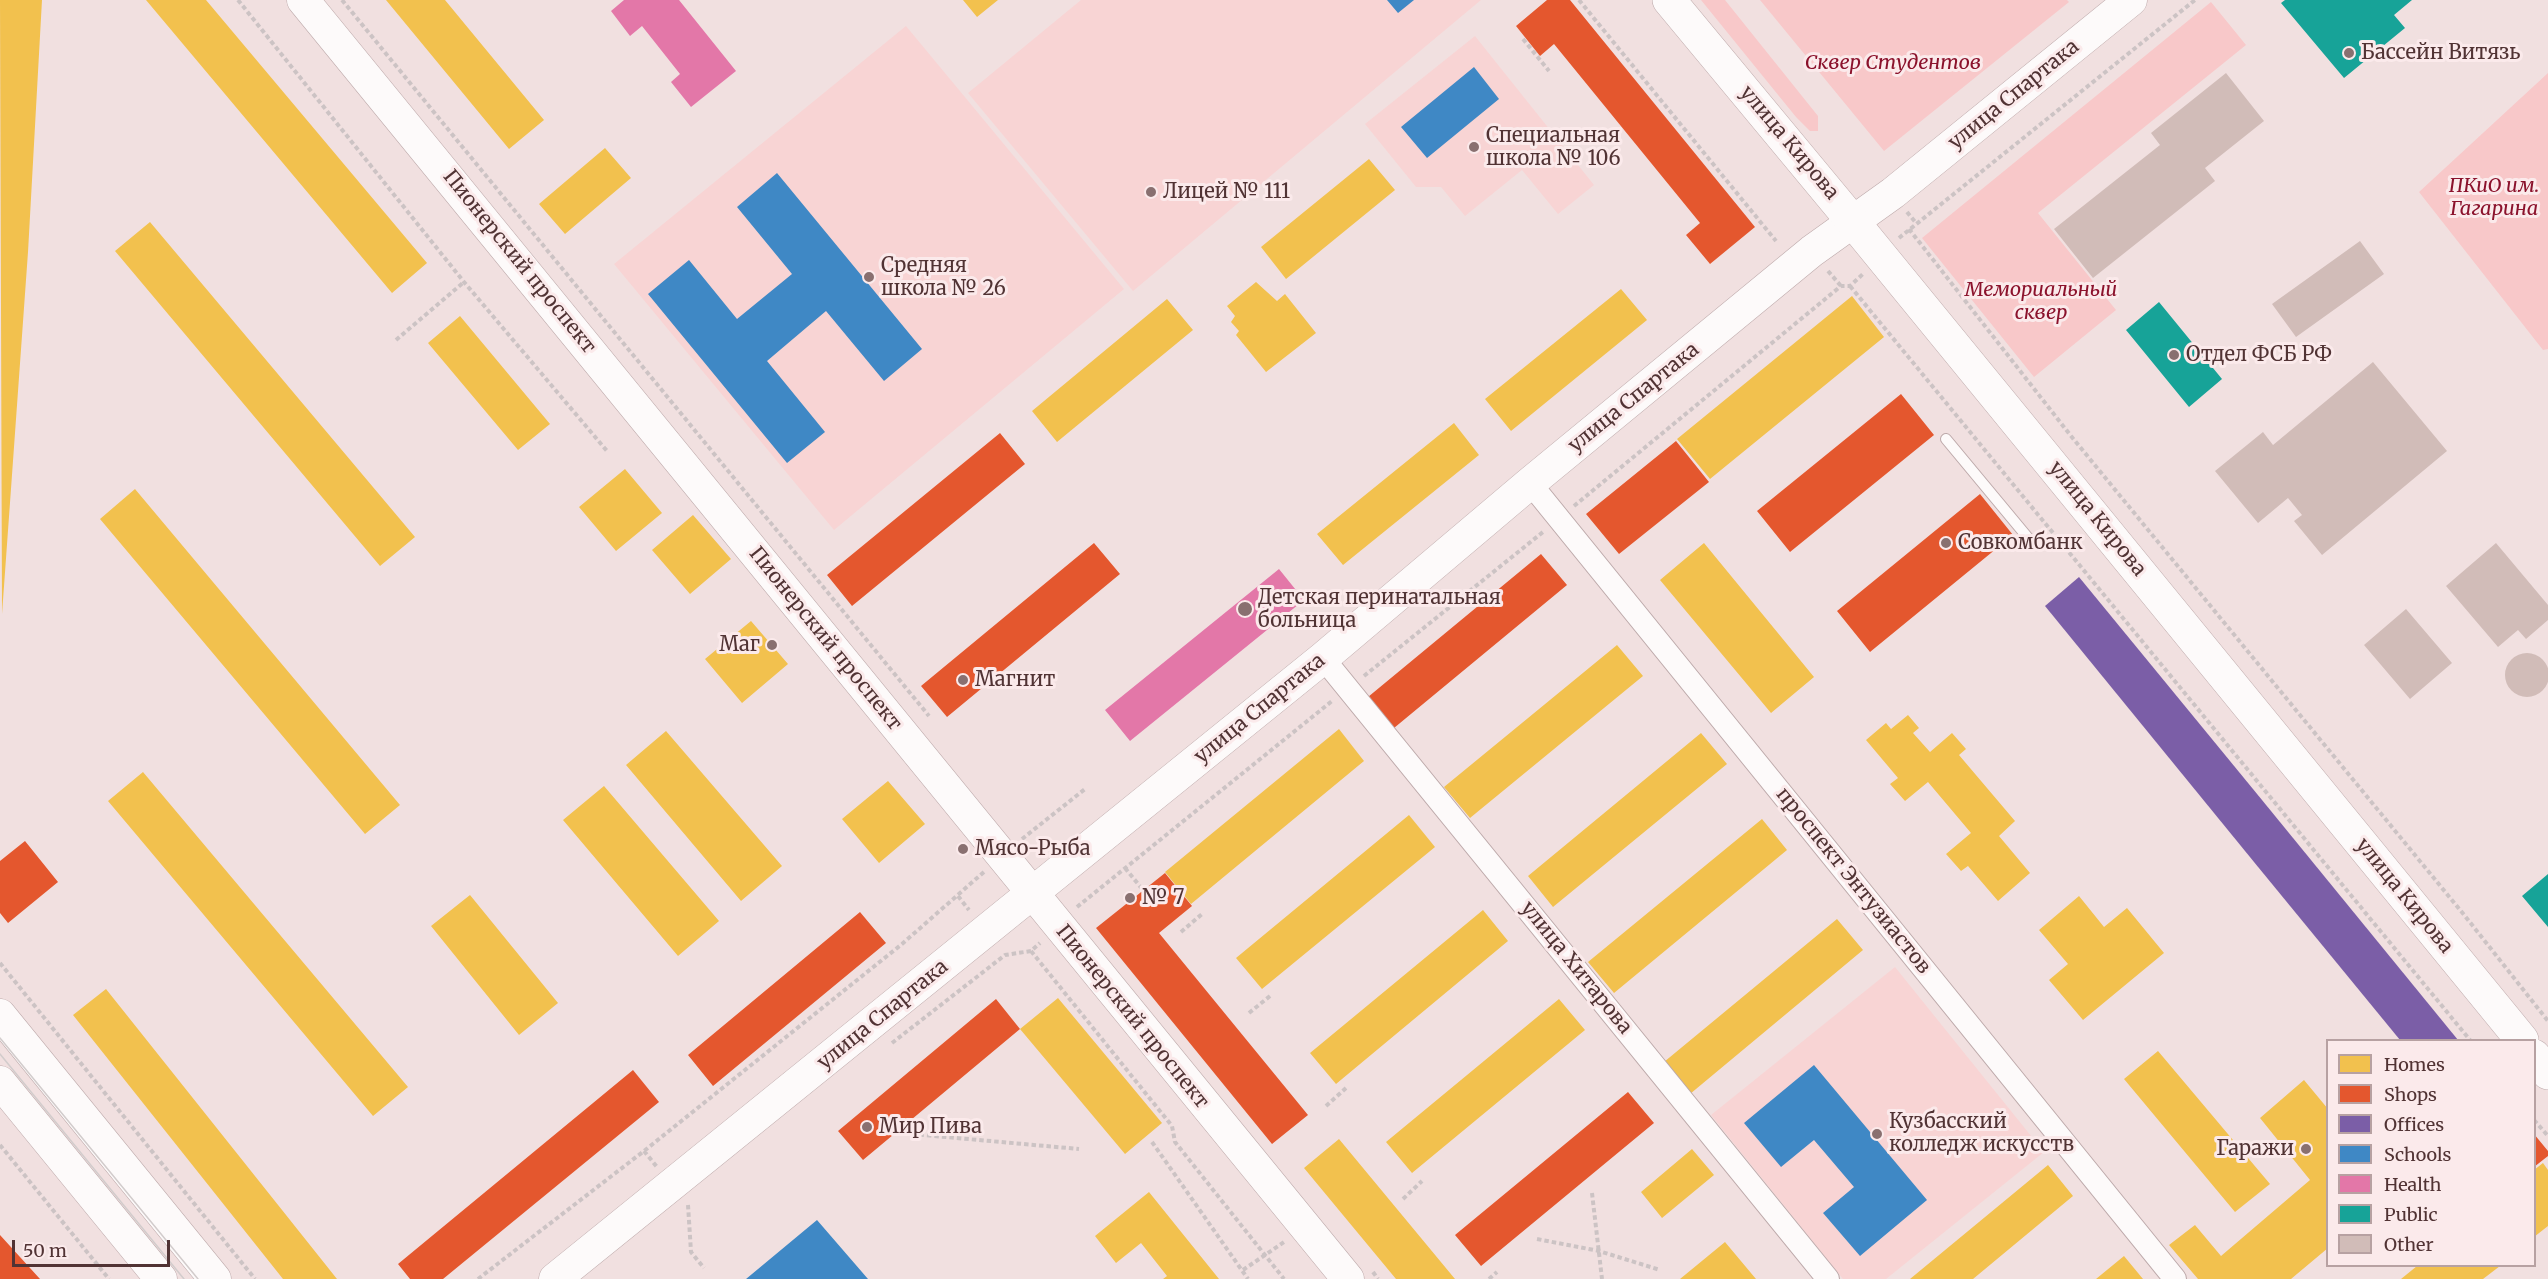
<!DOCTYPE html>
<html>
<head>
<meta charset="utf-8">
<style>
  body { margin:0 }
  #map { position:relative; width:2548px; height:1279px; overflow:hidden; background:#f1e0e0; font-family:Merriweather,serif }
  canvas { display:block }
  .legend { position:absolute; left:2326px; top:1039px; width:210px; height:228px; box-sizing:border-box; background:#fbeaeb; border:2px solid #b7a1a2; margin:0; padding:8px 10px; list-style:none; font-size:18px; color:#513334 }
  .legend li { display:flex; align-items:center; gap:12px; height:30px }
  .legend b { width:30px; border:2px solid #b7a1a2 }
  .scale { position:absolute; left:12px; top:1240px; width:158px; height:27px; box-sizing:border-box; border:3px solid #513334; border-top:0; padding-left:8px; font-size:18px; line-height:21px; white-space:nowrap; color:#513334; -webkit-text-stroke:4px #fbeaeb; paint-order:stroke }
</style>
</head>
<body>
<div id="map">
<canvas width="2548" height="1279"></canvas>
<ul class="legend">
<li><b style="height:16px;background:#f2c14e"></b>Homes</li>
<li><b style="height:16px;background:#e4572e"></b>Shops</li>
<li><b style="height:16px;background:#7b5ea7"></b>Offices</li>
<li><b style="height:16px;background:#3f88c5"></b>Schools</li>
<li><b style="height:16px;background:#e377a8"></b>Health</li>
<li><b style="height:16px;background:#17a398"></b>Public</li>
<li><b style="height:16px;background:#d1bcb8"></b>Other</li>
</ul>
<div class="scale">50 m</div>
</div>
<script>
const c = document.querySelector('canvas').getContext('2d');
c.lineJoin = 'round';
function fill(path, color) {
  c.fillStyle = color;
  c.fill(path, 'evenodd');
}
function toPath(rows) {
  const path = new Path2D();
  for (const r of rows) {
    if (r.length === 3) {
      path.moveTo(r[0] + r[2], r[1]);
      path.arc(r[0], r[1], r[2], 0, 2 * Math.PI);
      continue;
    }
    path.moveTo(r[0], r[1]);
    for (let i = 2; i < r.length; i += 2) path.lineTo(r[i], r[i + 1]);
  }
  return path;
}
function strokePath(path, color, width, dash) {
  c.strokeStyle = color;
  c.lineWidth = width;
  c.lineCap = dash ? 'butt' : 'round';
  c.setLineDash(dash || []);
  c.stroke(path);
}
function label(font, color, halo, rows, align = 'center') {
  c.font = font + ' Merriweather,serif';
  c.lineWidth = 6;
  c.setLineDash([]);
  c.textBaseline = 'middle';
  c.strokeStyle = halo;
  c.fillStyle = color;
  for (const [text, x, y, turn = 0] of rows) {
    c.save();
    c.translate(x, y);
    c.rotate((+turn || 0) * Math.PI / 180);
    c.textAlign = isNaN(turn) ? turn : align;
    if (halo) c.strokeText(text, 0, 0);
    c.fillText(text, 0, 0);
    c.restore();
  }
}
fill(toPath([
  [1081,0,1481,0,1133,291,968,93],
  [906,26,1124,289,834,530,614,264],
  [1475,36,1594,185,1558,214,1522,170,1465,216,1441,187,1416,187,1365,124],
  [1895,967,2044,1152,1886,1279,1843,1279,1711,1115]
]), '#f8d4d4');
fill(toPath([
  [1701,0,1725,0,1818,116,1818,131,1810,131,1796,117],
  [1760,0,2067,0,2069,2,1884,151],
  [2211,2,2246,45,2038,213,2116,310,2034,377,1922,238],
  [2548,73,2548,349,2543,350,2419,192]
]), '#f8c8c9');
fill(toPath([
  [0,0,42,0,28,252,2,614],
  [146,0,206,0,427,263,392,293],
  [386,0,445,0,544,120,509,149],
  [963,0,998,0,977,17],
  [605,148,631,178,565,234,539,204],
  [1369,159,1395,190,1286,279,1261,247],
  [150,222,415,537,380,566,115,251],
  [1256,282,1277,301,1285,294,1316,333,1266,372,1236,335,1239,331,1231,322,1235,316,1227,306],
  [1621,289,1647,320,1511,431,1485,399],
  [1852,296,1884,337,1710,479,1677,439],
  [1167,299,1193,330,1057,442,1032,411],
  [460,316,550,424,518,450,428,343],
  [1454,423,1479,455,1343,565,1317,534],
  [625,469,662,513,616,551,579,507],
  [135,489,400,805,365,834,100,519],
  [693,515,731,559,690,594,652,550],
  [1704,543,1814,677,1771,713,1660,580],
  [751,621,788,664,742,703,705,659],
  [1617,645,1643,676,1470,818,1444,787],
  [1908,715,1919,728,1913,733,1930,752,1952,733,1966,749,1959,755,2015,821,1999,836,2030,873,1998,901,1968,866,1961,871,1946,854,1971,833,1928,782,1905,801,1890,784,1898,778,1866,740,1886,723,1891,729],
  [1339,729,1364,761,1191,904,1165,872],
  [666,731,782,866,741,901,626,765],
  [1701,733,1727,764,1553,907,1528,876],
  [143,772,408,1087,373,1116,108,801],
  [888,781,925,824,879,863,842,819],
  [604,786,719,921,678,956,563,820],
  [1409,815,1435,847,1262,989,1236,958],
  [1762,819,1787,850,1614,993,1588,962],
  [470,895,558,1003,519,1035,431,926],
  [2079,896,2104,927,2127,908,2164,953,2083,1020,2049,980,2068,964,2039,930],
  [1483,910,1508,941,1336,1084,1310,1053],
  [1837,919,1863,950,1690,1094,1664,1062],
  [106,989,337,1279,283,1279,73,1015],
  [1058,998,1162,1123,1125,1154,1020,1029],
  [1559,999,1585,1030,1412,1173,1386,1142],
  [2158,1051,2270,1184,2235,1212,2124,1079],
  [2304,1080,2328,1109,2328,1248,2291,1279,2198,1279,2169,1245,2195,1225,2221,1256,2310,1180,2260,1118],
  [1339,1139,1455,1279,1396,1279,1304,1168],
  [1692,1149,1714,1175,1662,1218,1641,1192],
  [2543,1163,2548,1170,2548,1226,2534,1237,2534,1170],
  [2048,1165,2073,1196,1973,1279,1910,1279],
  [1149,1192,1219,1279,1163,1279,1167,1276,1141,1243,1116,1263,1095,1236],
  [1725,1242,1756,1279,1680,1279],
  [2124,1256,2143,1279,2096,1279],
  [2417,1266,2500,1266,2483,1279,2401,1279]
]), '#f2c14e');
fill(toPath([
  [1547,0,1570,0,1755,227,1710,264,1686,235,1700,223,1554,44,1540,56,1516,26],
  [1901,394,1934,435,1790,552,1757,511],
  [1000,433,1025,464,852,606,827,575],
  [1676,441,1709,482,1619,554,1586,514],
  [1980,494,2013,535,1870,652,1837,611],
  [1094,543,1120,574,947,717,921,686],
  [1541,554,1567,585,1394,728,1368,697],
  [25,841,58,882,8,923,0,913,0,861],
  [1165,873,1192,906,1159,933,1308,1115,1272,1144,1096,928],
  [860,912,886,943,713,1086,688,1055],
  [996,999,1020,1029,863,1160,838,1131],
  [633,1070,659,1102,443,1279,410,1279,398,1264],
  [1628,1092,1654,1123,1481,1266,1455,1235],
  [2534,1134,2548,1151,2548,1156,2534,1167],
  [0,1235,40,1279,0,1279]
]), '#e4572e');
fill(toPath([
  [2079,577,2262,800,2458,1040,2400,1040,2254,862,2045,606]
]), '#7b5ea7');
fill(toPath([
  [1387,0,1414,0,1398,13],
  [1474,67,1499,99,1427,158,1401,127],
  [777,173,922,349,884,381,826,311,767,361,825,432,787,463,648,294,689,260,737,319,792,274,737,207],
  [1814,1065,1927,1200,1860,1256,1823,1213,1854,1187,1814,1140,1781,1167,1744,1123],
  [817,1220,868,1279,746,1279]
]), '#3f88c5');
fill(toPath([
  [624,0,679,0,736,71,691,107,671,82,680,74,642,26,630,36,611,11],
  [1279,569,1304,600,1130,741,1105,710]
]), '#e377a8');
fill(toPath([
  [2285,0,2412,0,2394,15,2405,28,2344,78,2281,3],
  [2159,302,2222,379,2189,407,2126,330],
  [2548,874,2548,927,2522,896]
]), '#17a398');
fill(toPath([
  [2226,73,2264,121,2205,168,2215,181,2093,278,2054,229,2160,145,2151,133],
  [2360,241,2384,274,2296,337,2272,304],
  [2373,362,2447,451,2322,555,2294,521,2302,515,2288,498,2258,523,2215,471,2263,432,2273,445],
  [2496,543,2548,605,2548,620,2526,639,2518,630,2498,647,2446,586],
  [2406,609,2452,663,2410,699,2364,645],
  [2527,675,22]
]), '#d1bcb8');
const lane = toPath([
  [1946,439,2029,539]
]);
const street = toPath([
  [1530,483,2175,1279],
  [1323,658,1828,1279]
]);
const secondary = toPath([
  [303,0,1348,1279],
  [0,1015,215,1279],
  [0,1082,161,1279],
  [555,1279,1323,658,1530,483,1812,251,1893,193,2131,0]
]);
const primary = toPath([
  [1669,0,1854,223,2522,1040],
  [2534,1056,2548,1073]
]);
strokePath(lane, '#bda9aa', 12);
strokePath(street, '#bda9aa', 24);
strokePath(secondary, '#bda9aa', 33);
strokePath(primary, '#bda9aa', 34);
strokePath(toPath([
  [238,0,464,282,607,451],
  [342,0,929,716],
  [1579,0,1776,241],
  [1523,39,1549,71],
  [1907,212,1916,223],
  [1909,229,2071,436,2465,916,2548,1021],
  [1899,238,2195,0],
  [1828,271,1841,286],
  [1850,286,2470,1040],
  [396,340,464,282],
  [1574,506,1841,286,1850,286,1864,273],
  [1364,676,1543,532],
  [1022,839,1085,789],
  [1125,868,1143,890],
  [958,896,969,910],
  [1077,907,1332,701],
  [1181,932,1202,914],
  [1031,951,1172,1126,1175,1142,1284,1279],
  [0,963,255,1279],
  [1249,1013,1270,996],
  [892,1043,1005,955,1031,951,1040,943],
  [1326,1106,1346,1088],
  [2534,1120,2548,1136],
  [912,1134,1079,1149],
  [1152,1142,1248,1279],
  [0,1145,109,1279],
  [644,1151,657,1167],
  [1592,1193,1602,1279],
  [1403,1199,1422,1181],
  [688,1205,691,1252,704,1268],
  [1537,1239,1599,1251,1660,1270],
  [1243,1270,1284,1242],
  [1373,1272,1378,1279],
  [478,1279,644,1151,902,944,985,871],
  [1489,1279,1497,1272]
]), '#ccc3c4', 4, [4.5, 3]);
strokePath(lane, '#fdfafa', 10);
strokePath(street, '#fdfafa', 22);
strokePath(secondary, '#fdfafa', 32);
strokePath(primary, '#fdfafa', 33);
strokePath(toPath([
  [0,1038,198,1279],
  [0,1054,184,1279]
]), '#d2cccc', 1.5);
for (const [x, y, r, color] of [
  [2349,53,6,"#897070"],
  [1474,147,6,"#897070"],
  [1151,192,6,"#897070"],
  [869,277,6,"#897070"],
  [2174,355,6,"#897070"],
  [1946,543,6,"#897070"],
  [1245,609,8,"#897070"],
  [772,645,6,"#897070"],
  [963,680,6,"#897070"],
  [963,849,6,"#897070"],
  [1130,898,6,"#897070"],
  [867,1127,6,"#897070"],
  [1877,1134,6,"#897070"],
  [2306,1149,6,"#897070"]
]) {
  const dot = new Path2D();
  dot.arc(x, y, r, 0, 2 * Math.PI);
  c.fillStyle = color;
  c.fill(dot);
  strokePath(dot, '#fbeaeb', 2);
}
label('20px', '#513334', '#fbeaeb', [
  ["Бассейн Витязь",2361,53],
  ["Специальная",1486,136],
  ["школа № 106",1486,159],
  ["Лицей № 111",1163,192],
  ["Средняя",881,266],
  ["школа № 26",881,289],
  ["Отдел ФСБ РФ",2186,355],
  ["Совкомбанк",1958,543],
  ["Детская перинатальная",1258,598],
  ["больница",1258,621],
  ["Маг",760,645,"right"],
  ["Магнит",975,680],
  ["Мясо-Рыба",975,849],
  ["№ 7",1142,898],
  ["Кузбасский",1889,1122],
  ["колледж искусств",1889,1145],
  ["Мир Пива",879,1127],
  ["Гаражи",2294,1149,"right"]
], 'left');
label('italic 20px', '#8b122c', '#fbeaeb', [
  ["Сквер Студентов",1893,63],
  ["ПКиО им.",2494,186],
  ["Гагарина",2494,209],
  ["Мемориальный",2041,290],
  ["сквер",2041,313]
]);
label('20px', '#513334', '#fbeaeb', [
  ["улица Спартака",2014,95,-39],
  ["улица Кирова",1789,143,50],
  ["Пионерский проспект",519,262,51],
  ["улица Спартака",1634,398,-39],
  ["улица Кирова",2097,519,51],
  ["Пионерский проспект",825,639,51],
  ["улица Спартака",1260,709,-39],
  ["проспект Энтузиастов",1853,881,51],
  ["улица Кирова",2404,896,51],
  ["улица Хитарова",1576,968,51],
  ["улица Спартака",883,1015,-39],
  ["Пионерский проспект",1132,1017,51]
]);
</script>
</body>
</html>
